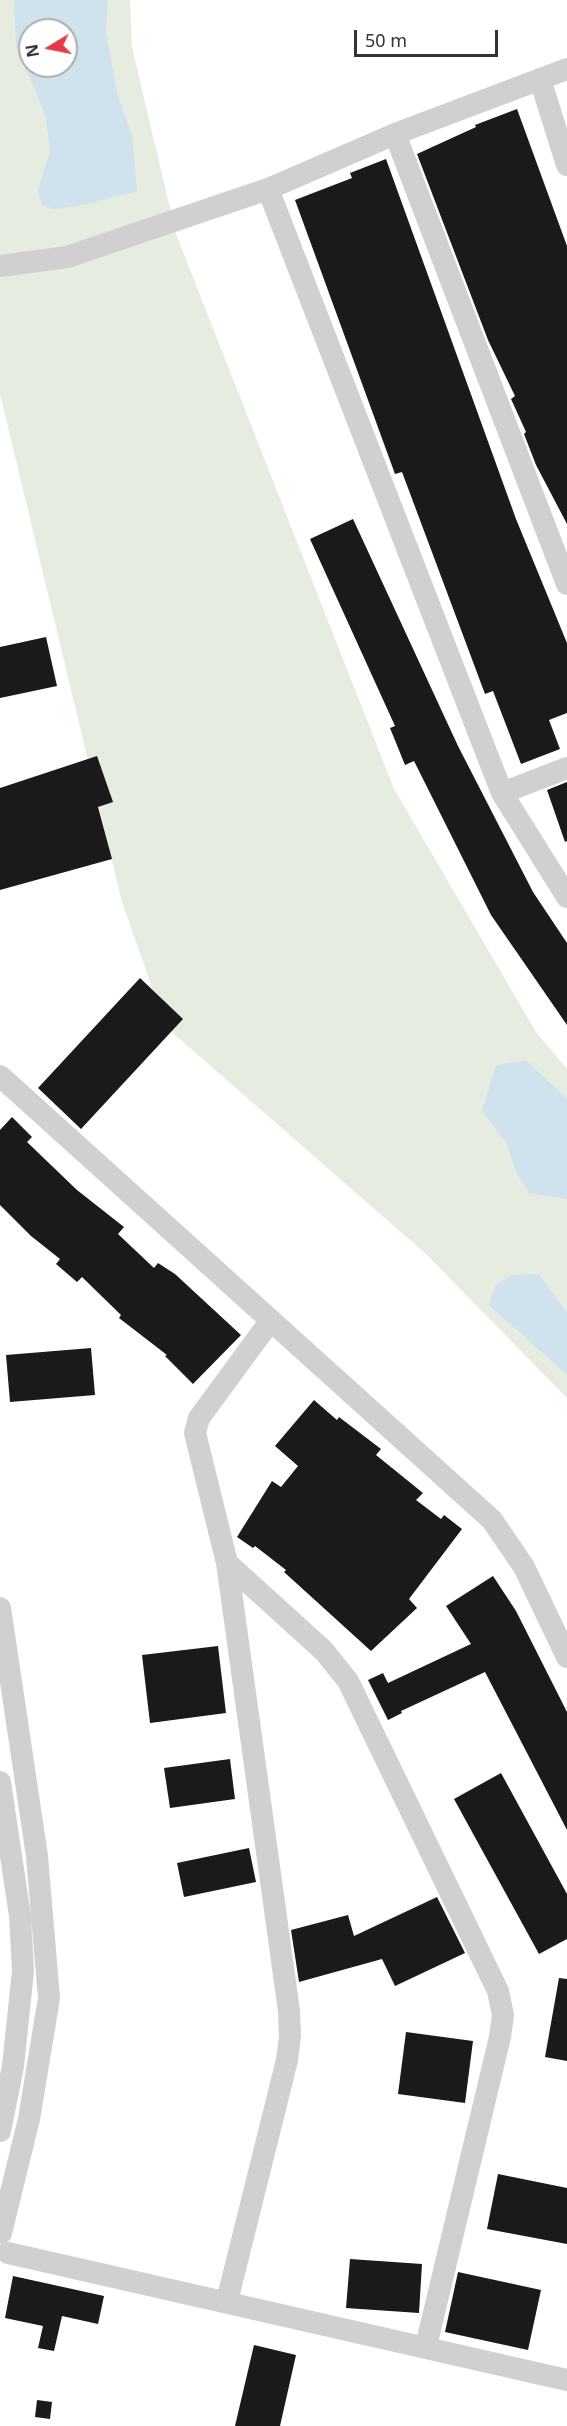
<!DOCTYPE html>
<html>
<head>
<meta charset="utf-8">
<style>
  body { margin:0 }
  #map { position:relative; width:567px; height:2426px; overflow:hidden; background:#fff; font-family:"Noto Sans",sans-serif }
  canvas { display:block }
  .north { position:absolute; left:18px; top:18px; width:60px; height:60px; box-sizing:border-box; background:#fff; border:2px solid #adadad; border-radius:50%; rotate:260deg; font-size:16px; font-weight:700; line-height:24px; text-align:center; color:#333 }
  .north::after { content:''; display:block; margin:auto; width:21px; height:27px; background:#e63946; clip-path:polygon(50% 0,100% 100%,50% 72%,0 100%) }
  .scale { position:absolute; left:354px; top:30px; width:144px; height:27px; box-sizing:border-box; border:3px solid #333; border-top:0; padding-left:8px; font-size:18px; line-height:21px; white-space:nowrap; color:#333; -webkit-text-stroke:4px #fff; paint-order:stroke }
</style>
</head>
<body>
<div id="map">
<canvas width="567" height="2426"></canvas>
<div class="north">N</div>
<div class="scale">50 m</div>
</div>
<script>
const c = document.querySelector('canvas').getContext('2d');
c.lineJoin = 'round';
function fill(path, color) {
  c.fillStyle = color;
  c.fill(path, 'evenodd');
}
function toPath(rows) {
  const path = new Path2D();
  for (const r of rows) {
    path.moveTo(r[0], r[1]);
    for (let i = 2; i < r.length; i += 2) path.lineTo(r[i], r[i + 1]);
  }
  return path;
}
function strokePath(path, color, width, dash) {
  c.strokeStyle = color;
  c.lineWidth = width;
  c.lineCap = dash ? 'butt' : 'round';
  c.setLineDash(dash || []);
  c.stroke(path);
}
fill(toPath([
  [0,0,130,0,132,47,176,234,394,789,536,1032,567,1069,567,1398,426,1254,166,1027,122,902,0,394],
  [30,30,66,30,66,66,30,66]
]), '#e6ecdf');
fill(toPath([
  [14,0,108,0,106,31,117,93,132,136,137,191,79,206,54,209,42,205,38,190,50,151,46,117,16,45],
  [30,30,66,30,66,66,30,66],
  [526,1060,567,1099,567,1199,530,1193,517,1174,506,1142,482,1111,496,1065],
  [539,1274,567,1313,567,1375,489,1305,496,1285,512,1275]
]), '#cfe2ee');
fill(toPath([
  [517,109,567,246,567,524,536,465,524,434,526,432,511,399,515,396,488,340,417,154,476,127,475,125],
  [386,159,516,519,567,643,567,713,549,720,560,749,521,764,493,691,485,694,402,472,395,474,295,200,352,178,350,173],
  [353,519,458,746,533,892,567,943,567,1025,491,915,414,761,405,765,390,728,395,726,310,539],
  [46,637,57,686,0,698,0,647],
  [97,756,113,802,98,807,112,859,0,890,0,788],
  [567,782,567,841,565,842,547,790],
  [140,978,183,1019,81,1129,38,1088],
  [12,1117,32,1137,27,1142,77,1190,124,1227,118,1234,154,1268,158,1263,175,1274,241,1335,193,1384,165,1356,167,1355,119,1318,121,1315,82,1277,77,1282,56,1264,60,1259,31,1236,0,1205,0,1130],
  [91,1348,95,1395,10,1402,6,1355],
  [314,1400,337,1420,339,1417,381,1449,376,1455,423,1493,416,1500,441,1519,444,1515,462,1529,409,1599,417,1608,371,1651,284,1572,286,1570,255,1546,253,1548,237,1537,272,1481,281,1487,298,1466,275,1446],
  [493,1576,516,1611,567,1712,567,1830,485,1672,401,1711,402,1713,388,1720,368,1680,383,1673,388,1683,471,1644,446,1606],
  [218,1646,226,1713,150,1723,142,1655],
  [230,1759,235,1799,170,1808,164,1768],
  [501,1773,567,1894,567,1939,539,1954,454,1799],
  [249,1848,256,1882,184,1897,177,1863],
  [437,1897,465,1953,395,1986,382,1959,299,1982,291,1930,348,1915,354,1936],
  [559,1978,567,1979,567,2061,545,2057],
  [406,2032,473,2041,465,2103,398,2094],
  [498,2174,567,2188,567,2244,487,2229],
  [350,2259,422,2264,419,2313,346,2308],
  [458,2272,541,2290,528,2350,445,2332],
  [13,2276,104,2296,98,2324,62,2316,54,2351,38,2348,43,2326,5,2318],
  [254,2345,296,2355,280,2426,235,2426],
  [37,2400,52,2402,50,2419,35,2417]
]), '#1a1a1a');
strokePath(toPath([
  [540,79,567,165],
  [395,134,567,584],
  [268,189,502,793,567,897],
  [0,266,67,257,268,189,395,134,567,69],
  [502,793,567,768],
  [0,1076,492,1520,524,1567,567,1657],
  [227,1563,324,1651,348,1681,498,1991,503,2015,500,2037,426,2346],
  [0,1608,37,1856,49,1998,29,2119,1,2233],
  [0,1782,20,1916,23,1971,13,2066,0,2131],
  [8,2253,567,2380],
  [227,2301,287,2060,290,2036,289,2011,227,1563,195,1433,199,1418,271,1320]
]), '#d0d0d0', 22);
</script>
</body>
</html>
